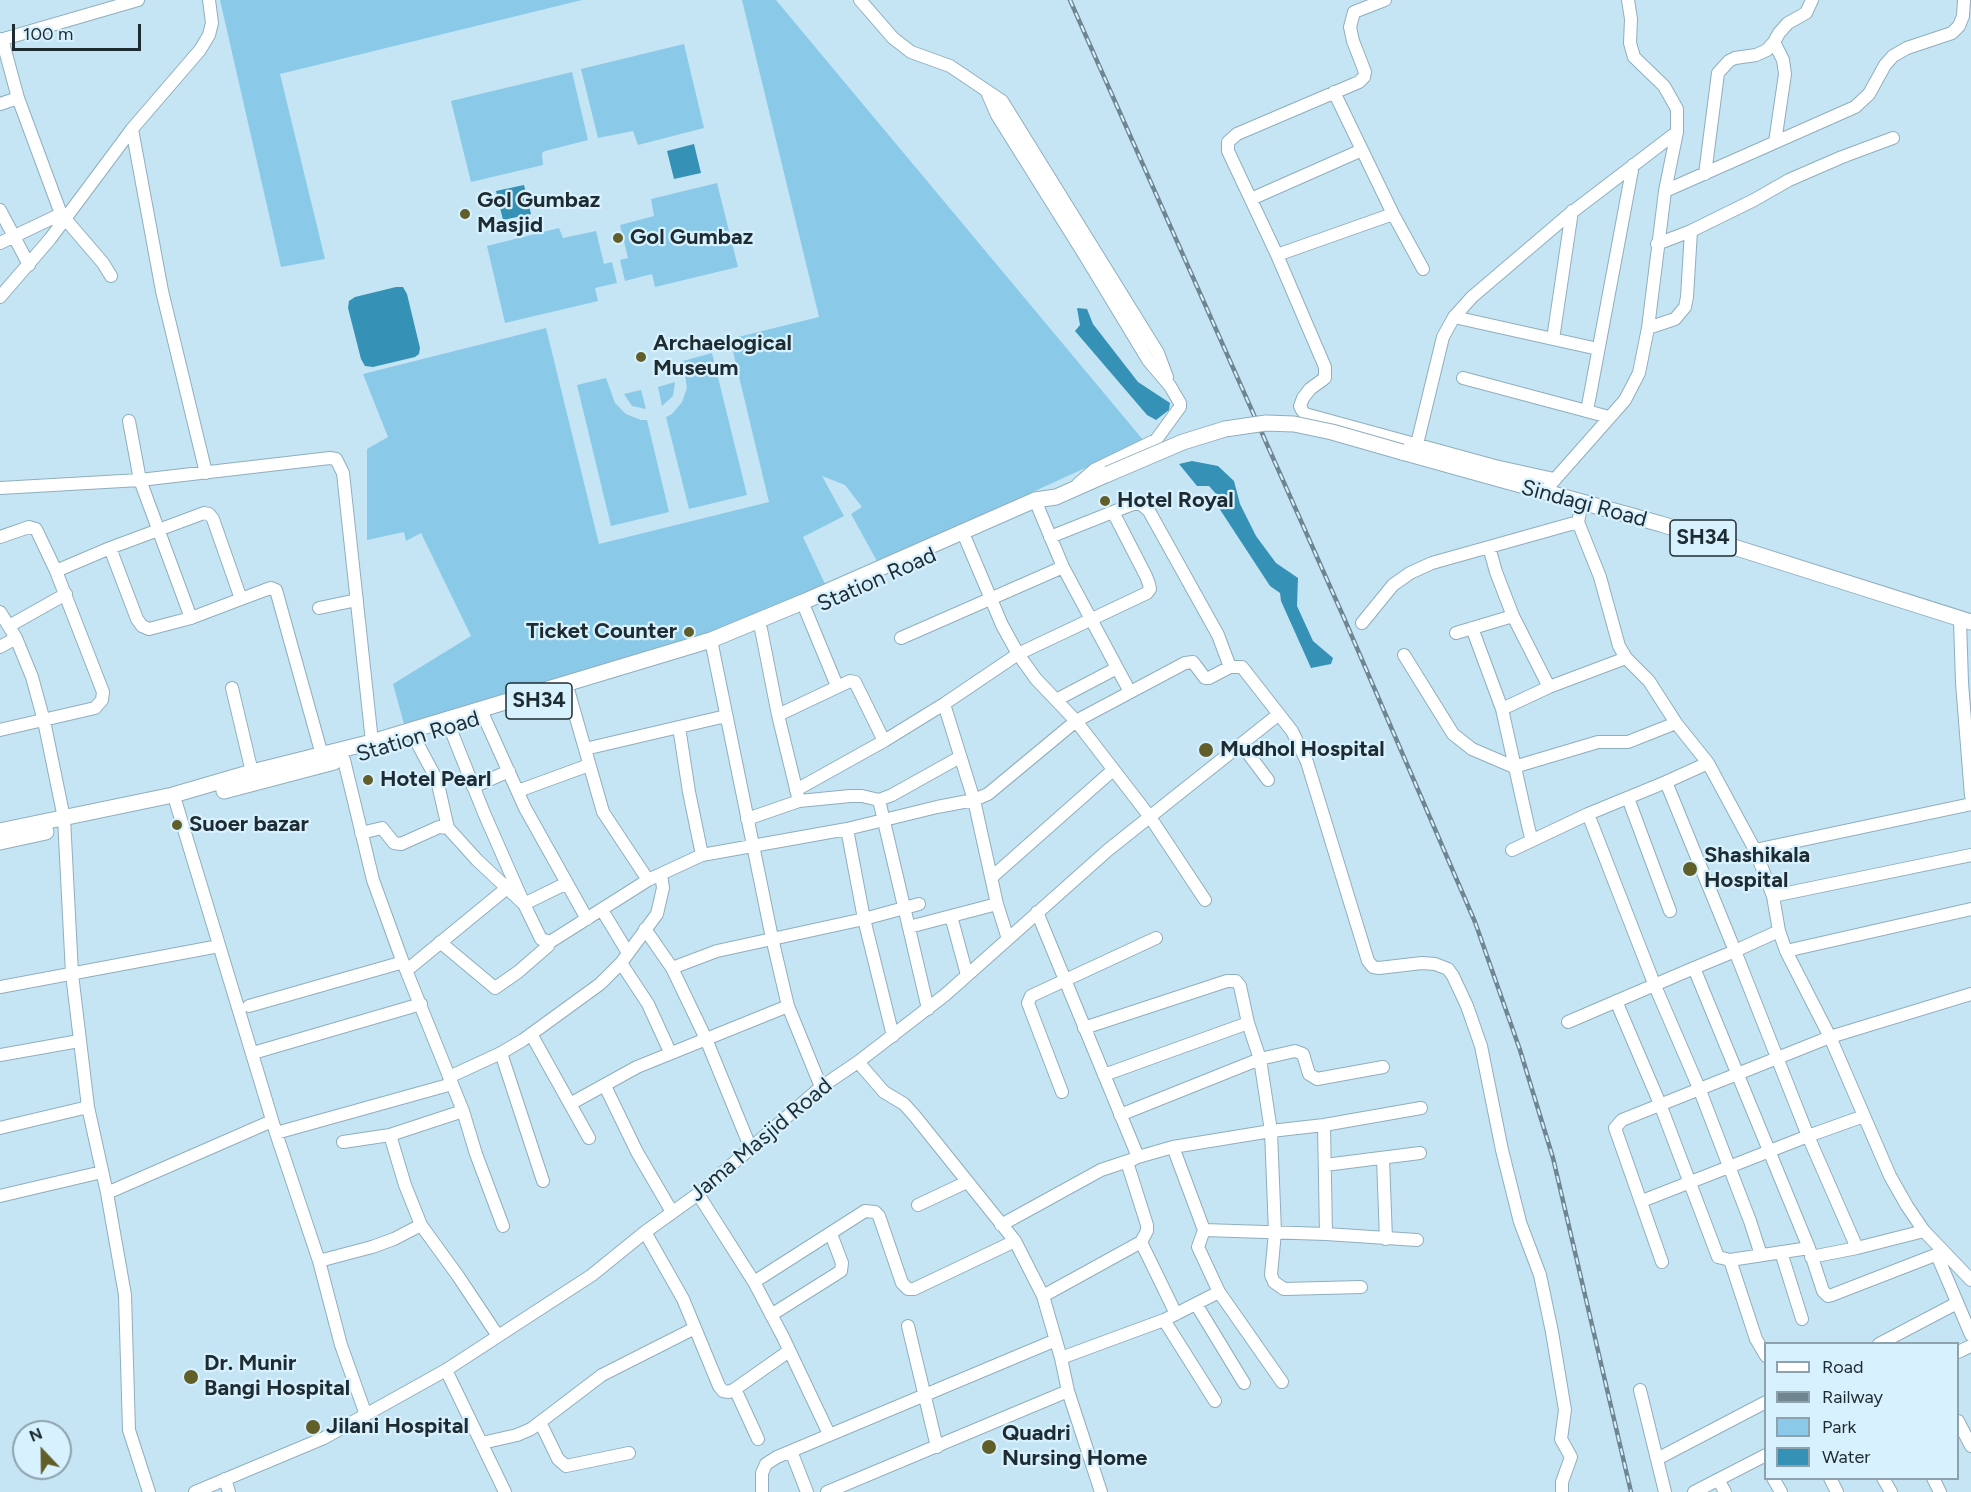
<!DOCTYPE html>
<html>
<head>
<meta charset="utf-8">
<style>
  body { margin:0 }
  #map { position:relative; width:1971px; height:1492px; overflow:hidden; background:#c5e5f5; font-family:Figtree,sans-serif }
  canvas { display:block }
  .legend { position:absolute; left:1764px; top:1342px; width:195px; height:138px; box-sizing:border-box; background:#d7f1fe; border:2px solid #8da2ac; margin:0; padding:8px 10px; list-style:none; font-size:18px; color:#1e2b31 }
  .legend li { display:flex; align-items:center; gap:12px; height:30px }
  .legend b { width:30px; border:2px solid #8da2ac }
  .north { position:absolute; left:12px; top:1420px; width:60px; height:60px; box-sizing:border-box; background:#d7f1fe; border:2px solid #8da2ac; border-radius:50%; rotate:338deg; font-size:16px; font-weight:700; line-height:24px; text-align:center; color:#1e2b31 }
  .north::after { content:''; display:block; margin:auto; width:21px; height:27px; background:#615e2a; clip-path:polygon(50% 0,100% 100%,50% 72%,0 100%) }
  .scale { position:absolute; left:12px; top:24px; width:129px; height:27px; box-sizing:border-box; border:3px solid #1e2b31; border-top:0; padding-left:8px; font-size:18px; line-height:21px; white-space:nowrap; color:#1e2b31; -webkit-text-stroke:4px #d7f1fe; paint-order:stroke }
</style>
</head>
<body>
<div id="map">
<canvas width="1971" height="1492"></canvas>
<ul class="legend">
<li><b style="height:8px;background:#fff"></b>Road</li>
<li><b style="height:8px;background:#6f8590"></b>Railway</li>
<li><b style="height:16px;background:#8acae8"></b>Park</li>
<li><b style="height:16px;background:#3591b6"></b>Water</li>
</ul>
<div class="north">N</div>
<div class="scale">100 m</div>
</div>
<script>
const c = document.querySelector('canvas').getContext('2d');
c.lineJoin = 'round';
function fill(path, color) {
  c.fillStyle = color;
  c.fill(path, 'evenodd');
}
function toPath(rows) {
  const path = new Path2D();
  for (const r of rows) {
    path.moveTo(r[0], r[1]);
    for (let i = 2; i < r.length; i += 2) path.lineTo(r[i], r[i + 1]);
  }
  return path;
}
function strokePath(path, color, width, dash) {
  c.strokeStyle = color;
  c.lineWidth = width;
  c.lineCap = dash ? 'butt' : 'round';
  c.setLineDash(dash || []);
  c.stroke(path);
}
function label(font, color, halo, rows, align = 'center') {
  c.font = font + ' Figtree,sans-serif';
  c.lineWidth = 4.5;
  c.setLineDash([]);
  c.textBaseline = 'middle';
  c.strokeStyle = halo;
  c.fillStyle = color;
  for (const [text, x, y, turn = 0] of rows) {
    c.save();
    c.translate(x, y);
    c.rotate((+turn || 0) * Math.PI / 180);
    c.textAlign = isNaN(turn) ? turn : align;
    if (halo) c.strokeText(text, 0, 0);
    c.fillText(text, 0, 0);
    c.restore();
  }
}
fill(toPath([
  [220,0,582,0,280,74,325,259,281,267],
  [742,0,776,0,1144,441,878,563,851,514,862,507,845,485,822,476,844,516,803,537,826,586,718,631,404,724,393,684,471,636,421,533,406,541,404,532,367,540,367,449,388,437,363,374,546,328,599,544,769,502,730,339,819,317],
  [684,44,704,128,638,145,633,131,598,138,581,69],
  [572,72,588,140,545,151,542,153,543,165,471,182,451,101],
  [717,183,738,267,655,287,652,274,625,281,620,260,628,258,620,225,654,216,651,199],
  [559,228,563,238,596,231,604,264,612,262,617,283,595,288,598,301,505,323,487,246],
  [712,353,747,495,689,509,666,417,672,414,682,402,687,388,683,361],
  [606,378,615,403,626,414,641,420,647,420,669,512,611,526,577,385],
  [675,382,673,396,662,406,658,387],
  [641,390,646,409,632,406,624,394]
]), '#8acae8');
fill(toPath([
  [694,144,701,173,674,179,667,151],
  [524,185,531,214,503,220,496,191],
  [396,287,403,287,407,294,420,348,419,354,415,357,373,367,365,366,361,359,348,308,349,301,355,297],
  [1077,308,1087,309,1093,324,1138,382,1170,403,1169,410,1156,420,1147,415,1075,331,1080,325],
  [1192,461,1218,466,1234,481,1240,504,1256,536,1276,563,1298,578,1297,606,1313,641,1333,658,1331,664,1311,668,1281,601,1280,593,1270,586,1217,505,1217,495,1209,486,1197,486,1179,464]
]), '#3591b6');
const minor = toPath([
  [860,0,893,38,911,52,950,66,1002,101,1158,353,1167,377],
  [1385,0,1354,12,1350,27,1353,41,1365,72,1364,77,1359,82,1237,134,1228,142,1228,151,1277,255,1325,367,1325,378,1310,389,1303,398,1300,406,1302,410,1305,414,1495,466,1554,479],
  [2,39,18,98,61,214,103,263,111,276],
  [0,40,138,0],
  [987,92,997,115,1084,254,1148,360,1170,386,1180,403,1180,407,1156,440,1094,470,1078,484],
  [1334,92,1393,214,1423,269],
  [0,104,18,98],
  [132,129,162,291,206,473],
  [1775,142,1785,74,1783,60,1774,42,1779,33,1788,23,1806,13,1812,0],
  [1705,174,1718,73,1729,61,1735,58,1756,55,1767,50,1774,42],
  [1665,191,1855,107,1869,94,1885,65,1893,56,1907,48,1952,33,1959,26,1963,16,1964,0],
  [1251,199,1362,150],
  [0,210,29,265],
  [0,243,61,214],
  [1657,244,1691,231,1754,200,1789,180,1842,157,1893,138],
  [1277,255,1393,214],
  [0,297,50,239,132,129,200,50,209,35,212,23,209,0],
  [1454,317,1598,349],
  [1648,328,1675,319,1685,307,1687,297,1691,231],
  [1553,339,1572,211],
  [1463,378,1609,417],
  [1587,411,1633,165],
  [129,421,140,480,191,618],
  [1417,444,1443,337,1454,317,1472,297,1567,216,1677,132],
  [1550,485,1625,400,1639,373,1648,328,1665,191,1677,132,1677,109,1664,86,1634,57,1630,43,1631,19,1628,0],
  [0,488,140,480,330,458,336,459,343,473,373,751],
  [1035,500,1063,567,1130,692],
  [1582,502,1578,522,1600,577,1619,646,1626,658,1649,681,1676,723,1708,763,1666,782,1735,951,1694,968,1809,1248,1823,1291,1828,1296,1832,1295,1943,1252],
  [0,537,29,527,36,529,56,571],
  [1050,537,1133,504,1141,504,1149,511,1218,635,1230,667],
  [966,540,1002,625,1018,654,1036,679,1076,721,1150,817,1205,900],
  [1489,547,1496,572,1513,616,1549,687],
  [241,599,265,590,271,588,276,590,322,755],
  [319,608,357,600],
  [806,611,837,686],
  [0,612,16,638,32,677,44,721,64,818,72,974,88,1107,107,1193,125,1295,129,1430,149,1492],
  [1960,620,1962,683,1971,796],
  [1362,623,1393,585,1410,573,1432,563,1578,522],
  [9,626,66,594],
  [1472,628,1502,709,1529,830,1532,840],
  [761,629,778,715,798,797],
  [1456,633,1513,616],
  [901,638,1063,567],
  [711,640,772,938,788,1006,821,1087],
  [0,647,16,638],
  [1404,655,1453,734,1472,749,1514,767,1598,742,1628,742,1676,723],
  [232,688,252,772],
  [569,693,603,812,648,880],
  [1056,700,1117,668],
  [944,704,974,800,997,904,1008,939],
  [1502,709,1549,687,1626,658],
  [778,715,850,681,855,682,884,741],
  [484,717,525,808,587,919],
  [679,727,689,792,702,855],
  [450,728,484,813,524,904,541,939,550,942,648,880,702,855,847,829,937,807,974,800,988,794,1076,721,1185,663,1193,662,1205,678,1209,678,1230,667,1242,667,1292,731,1307,762,1368,961,1373,967,1379,968,1422,963,1435,964,1448,969,1453,976,1467,1006,1481,1046,1502,1150,1520,1222,1540,1275,1552,1332,1565,1410,1561,1439,1571,1457,1562,1482,1562,1492],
  [0,730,95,708,102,700,103,692,56,571,110,548,204,513,209,514,213,519,241,599,191,618,149,629,142,626,137,619,110,548],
  [415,739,437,780,448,828],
  [1241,744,1268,780],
  [585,749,726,716],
  [344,760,373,880,402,960,463,1111,476,1154,503,1226],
  [1708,763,1755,850,1773,896,1779,931],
  [473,787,509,771],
  [796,790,884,741,944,704,1018,654,1147,593,1150,589,1149,584,1146,576,1113,512],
  [518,791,589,765],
  [1628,798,1670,911],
  [879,800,928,1009],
  [176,803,276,1133,319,1261,341,1345,366,1415],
  [1588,814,1655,986,1699,1088,1750,1221,1761,1255],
  [747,819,799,801,850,796,862,796,879,800,892,795,960,757],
  [847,829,864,919,893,1036],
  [361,833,382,828,394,843,401,844,439,827,448,828,477,860,524,904,567,883],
  [1512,850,1588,814,1666,782],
  [1755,850,1971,804],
  [992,877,1113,770],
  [1773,896,1971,855],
  [602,910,628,953],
  [1037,912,1138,1157,1173,1147,1271,1131,1324,1125,1421,1108],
  [951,916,967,975],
  [909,927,997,904],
  [645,929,672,968,706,1039,751,1149],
  [440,942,495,988,518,972,548,946],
  [1786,951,1971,909],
  [621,963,648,1004,670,1052],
  [672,968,717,951,864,919,919,904],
  [407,970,507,888],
  [0,987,219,946],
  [1616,1001,1660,1104,1718,1257,1730,1260,1809,1248],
  [249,1006,400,963,402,960],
  [1568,1022,1694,968],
  [1084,1028,1227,981,1236,981,1240,986,1248,1023,1260,1059,1271,1131,1275,1232,1271,1275,1274,1282,1284,1289,1361,1287],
  [531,1034,589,1138],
  [253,1053,421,1004],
  [501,1053,543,1181],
  [0,1055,79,1041],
  [858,1062,884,1092,904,1104,914,1115,1015,1241,1043,1296,1061,1358,1068,1391,1101,1492],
  [1104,1075,1248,1023],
  [449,1077,501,1053,523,1040,600,984,621,963,657,914,663,888,661,874],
  [605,1086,637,1152,672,1212],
  [1062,1092,1028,1003,1031,996,1156,938],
  [570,1104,637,1067,788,1006],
  [1120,1115,1260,1059,1295,1051,1303,1054,1309,1074,1317,1079,1383,1067],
  [1324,1125,1326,1234],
  [0,1128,88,1107],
  [276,1133,452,1084],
  [390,1135,405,1185,421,1225,458,1276,498,1336],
  [343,1142,390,1135,463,1111],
  [1173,1147,1204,1230,1326,1234,1417,1240],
  [1383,1159,1386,1239],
  [1127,1162,1147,1225,1147,1231,1141,1242,1176,1314],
  [1325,1165,1420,1153],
  [107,1193,272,1121],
  [698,1194,754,1282,783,1337,829,1434],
  [0,1196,102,1172],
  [1642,1201,1808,1136,1864,1116],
  [918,1205,967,1182],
  [1001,1225,1101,1170,1134,1159],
  [1204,1230,1198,1247,1219,1292,1282,1382],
  [1924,1231,1971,1280],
  [645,1232,683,1299,719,1386,723,1391,729,1392,735,1389],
  [1781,1252,1802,1319],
  [1937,1255,1971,1335],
  [1811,1257,1857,1248,1924,1231,1907,1206,1890,1176,1830,1037,1786,951,1779,931,1735,951,1808,1136,1857,1248],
  [1730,1260,1756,1339,1766,1356],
  [319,1261,372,1247,394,1239,421,1225],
  [1662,1262,1615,1128,1622,1120,1830,1037,1971,994],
  [754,1282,865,1211,875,1212,879,1216,902,1283,908,1289,914,1289,1015,1241],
  [1043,1296,1141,1242],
  [1196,1304,1244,1383],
  [771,1315,841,1271,842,1263,831,1234],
  [1164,1320,1215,1401],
  [908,1326,937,1447],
  [1879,1344,1957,1303],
  [1958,1352,1971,1346],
  [1061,1358,1164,1320,1219,1292],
  [446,1370,505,1492],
  [1640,1390,1665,1492],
  [1958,1421,1971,1446],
  [540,1422,558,1459,566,1466,629,1453],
  [758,1439,735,1389,789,1351],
  [482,1443,517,1435,531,1429,602,1375,695,1328],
  [791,1451,807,1492],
  [1657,1459,1766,1402],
  [1773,1478,1781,1492],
  [1830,1478,1837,1492],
  [1883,1478,1891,1492],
  [1933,1478,1940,1492],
  [225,1479,229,1492],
  [1719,1481,1725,1492],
  [195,1492,324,1438,446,1370,592,1275,645,1232,698,1194,821,1087,858,1062,945,995,1108,850,1279,714],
  [762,1492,762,1473,766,1464,777,1457,1056,1340],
  [827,1492,1068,1391],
  [1694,1492,1766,1455]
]);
const major = toPath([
  [1402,452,1661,524,1971,622],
  [224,791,334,762],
  [0,831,173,795,252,772,372,742,711,640,803,602,1035,500,1056,497,1108,474],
  [0,842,46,832]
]);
strokePath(minor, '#8faebe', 14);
strokePath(major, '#8faebe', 17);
strokePath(minor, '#fff', 12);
strokePath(major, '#fff', 15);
const rail = toPath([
  [1070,0,1344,618,1475,922,1520,1050,1553,1158,1631,1492]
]);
strokePath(rail, '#6f8590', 4.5);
strokePath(rail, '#d7f1fe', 2, [7]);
const majorBridge = toPath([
  [1108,474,1183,442,1225,429,1266,423,1294,424,1332,432,1402,452]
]);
strokePath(majorBridge, '#8faebe', 17, []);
strokePath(majorBridge, '#fff', 15);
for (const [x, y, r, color] of [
  [465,214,6,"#615e2a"],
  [618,238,6,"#615e2a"],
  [641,357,6,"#615e2a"],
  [1105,501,6,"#615e2a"],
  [689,632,6,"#615e2a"],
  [1206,750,8,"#615e2a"],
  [368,780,6,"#615e2a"],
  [177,825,6,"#615e2a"],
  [1690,869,8,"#615e2a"],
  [191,1377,8,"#615e2a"],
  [313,1427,8,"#615e2a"],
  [989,1447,8,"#615e2a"]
]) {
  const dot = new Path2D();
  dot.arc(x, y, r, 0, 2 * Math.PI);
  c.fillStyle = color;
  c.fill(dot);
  strokePath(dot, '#d7f1fe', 2);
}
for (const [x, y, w] of [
  [1703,538,66],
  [539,701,66]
]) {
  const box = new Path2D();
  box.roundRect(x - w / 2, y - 18, w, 36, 4.5);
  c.fillStyle = '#d7f1fe';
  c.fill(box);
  strokePath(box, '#1e2b31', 1.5);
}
label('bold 21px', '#1e2b31', null, [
  ["SH34",1703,538],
  ["SH34",539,701]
]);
label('bold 22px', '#1e2b31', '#d7f1fe', [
  ["Gol Gumbaz",477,201],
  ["Masjid",477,226],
  ["Gol Gumbaz",630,238],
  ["Archaelogical",653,344],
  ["Museum",653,369],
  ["Hotel Royal",1117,501],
  ["Ticket Counter",677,632,"right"],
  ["Mudhol Hospital",1220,750],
  ["Hotel Pearl",380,780],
  ["Suoer bazar",189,825],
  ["Shashikala",1704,856],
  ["Hospital",1704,881],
  ["Dr. Munir",204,1364],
  ["Bangi Hospital",204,1389],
  ["Jilani Hospital",326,1427],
  ["Quadri",1002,1434],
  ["Nursing Home",1002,1459]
], 'left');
label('22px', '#1e2b31', '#d7f1fe', [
  ["Sindagi Road",1584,504,15],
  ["Station Road",877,580,-24],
  ["Station Road",418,737,-17],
  ["Jama Masjid Road",761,1140,-40]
]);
</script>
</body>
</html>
